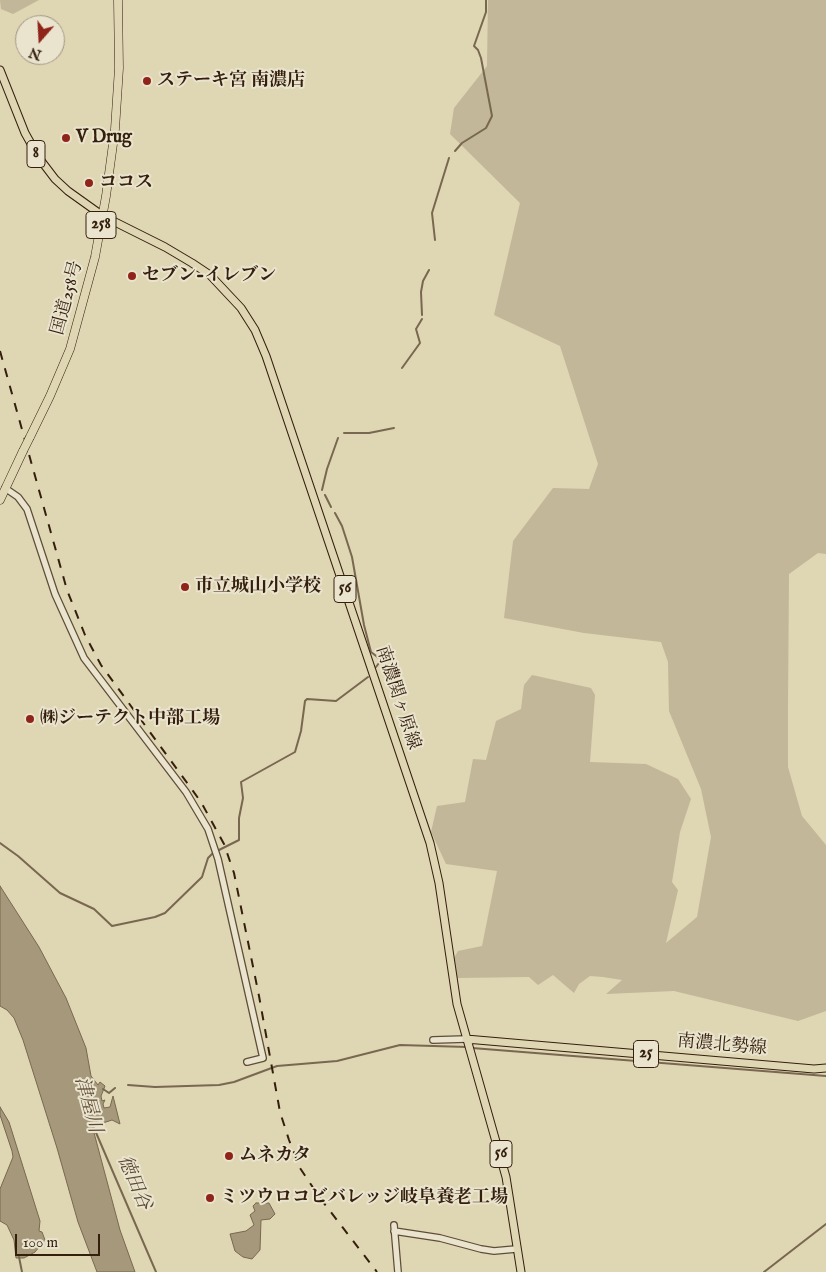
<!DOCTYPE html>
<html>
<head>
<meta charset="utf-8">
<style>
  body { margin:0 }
  #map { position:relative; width:826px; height:1272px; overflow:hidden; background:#dfd6b4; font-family:"IM FELL English",serif }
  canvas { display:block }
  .north { position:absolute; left:15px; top:15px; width:50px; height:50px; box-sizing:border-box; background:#eae4ce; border:1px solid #a19581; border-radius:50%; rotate:199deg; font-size:14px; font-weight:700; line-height:20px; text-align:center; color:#341f0d }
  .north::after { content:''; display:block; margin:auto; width:18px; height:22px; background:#8f2418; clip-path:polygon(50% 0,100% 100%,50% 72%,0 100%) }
  .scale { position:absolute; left:15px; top:1234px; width:85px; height:22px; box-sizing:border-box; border:2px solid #341f0d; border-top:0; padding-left:6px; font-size:15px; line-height:18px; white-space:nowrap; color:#341f0d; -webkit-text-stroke:4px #eae4ce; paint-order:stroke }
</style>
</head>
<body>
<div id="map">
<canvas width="826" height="1272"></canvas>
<div class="north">N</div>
<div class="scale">100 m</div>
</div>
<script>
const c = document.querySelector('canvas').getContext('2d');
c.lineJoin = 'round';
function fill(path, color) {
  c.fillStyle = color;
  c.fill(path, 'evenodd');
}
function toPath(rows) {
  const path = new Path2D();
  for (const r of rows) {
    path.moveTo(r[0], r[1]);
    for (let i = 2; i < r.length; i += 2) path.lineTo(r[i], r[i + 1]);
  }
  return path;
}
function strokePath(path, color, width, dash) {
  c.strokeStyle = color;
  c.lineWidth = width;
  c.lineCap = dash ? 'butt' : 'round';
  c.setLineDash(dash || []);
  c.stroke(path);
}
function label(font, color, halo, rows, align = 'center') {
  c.font = font + ' "IM FELL English","Noto Serif JP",serif';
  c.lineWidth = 4;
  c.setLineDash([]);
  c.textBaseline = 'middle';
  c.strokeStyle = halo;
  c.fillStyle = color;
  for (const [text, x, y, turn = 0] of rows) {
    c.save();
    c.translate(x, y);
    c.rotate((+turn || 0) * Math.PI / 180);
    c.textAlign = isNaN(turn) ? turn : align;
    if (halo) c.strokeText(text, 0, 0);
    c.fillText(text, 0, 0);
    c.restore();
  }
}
fill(toPath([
  [0,0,39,0,13,14,1,9],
  [488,0,826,0,826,554,818,553,789,574,788,704,788,767,802,816,826,845,826,1011,798,1021,674,991,606,994,622,980,603,977,590,976,579,984,574,993,553,975,538,985,529,977,457,978,454,958,458,951,482,946,497,871,446,864,431,832,437,806,465,802,473,759,486,760,496,721,521,709,524,685,532,675,591,688,595,695,590,762,646,764,678,779,691,799,680,832,672,882,678,890,666,943,697,917,711,837,701,789,669,711,668,662,661,642,584,633,504,618,513,541,553,488,589,489,598,464,560,346,494,315,520,203,450,134,454,108,487,66]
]), '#c2b798');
const water = toPath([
  [0,886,39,947,66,998,86,1048,91,1076,98,1085,100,1082,105,1086,101,1096,102,1101,105,1100,103,1104,104,1108,110,1107,113,1096,120,1124,112,1120,103,1123,101,1120,95,1122,93,1129,120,1230,135,1272,97,1272,78,1222,57,1148,23,1040,14,1018,7,1010,0,1006,0,886],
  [0,1107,9,1122,40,1221,39,1231,42,1232,45,1240,35,1252,24,1258,16,1258,14,1240,7,1225,0,1221,0,1189,13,1157,12,1151,0,1115,0,1107],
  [256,1203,269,1203,275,1214,270,1219,261,1220,260,1250,252,1259,243,1257,235,1251,230,1234,246,1231,254,1225,250,1215,255,1211,253,1206,256,1203]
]);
fill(water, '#a5987b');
strokePath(water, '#78684f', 1);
strokePath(toPath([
  [455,151,462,143,486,128,492,116,481,58,478,50,474,46,486,12,486,0],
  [435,240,432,213,449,158],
  [422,315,421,292,423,281,429,270],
  [402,368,420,343,416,329,422,319],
  [344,433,369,433,394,428],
  [322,490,327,469,338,438],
  [325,495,331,507],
  [335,513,342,526,352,557,364,625,371,652,380,659],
  [376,667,379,663],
  [0,843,18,856,60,893,94,909,112,926,155,917,165,913,202,877,208,858,213,853,239,840,239,818,243,798,241,782,295,752,301,731,305,701,307,699,336,701,368,677],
  [472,1048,826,1076],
  [128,1085,155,1087,219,1085,234,1082,277,1066,337,1061,400,1045,467,1047],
  [103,1089,109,1093,115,1088],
  [92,1126,94,1128,156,1272],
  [19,1257,22,1272],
  [764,1272,826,1224]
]), '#78684f', 2);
const tertiary = toPath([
  [5,488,18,497,27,509,55,594,84,658,186,792,208,829,218,859,263,1058,247,1062],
  [433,1040,466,1039],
  [394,1225,398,1272],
  [394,1231,440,1238,481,1249,494,1251,516,1249]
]);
const primary = toPath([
  [0,70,25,133,39,158,55,179,68,191,103,216,165,247,192,263,210,275,241,308,255,330,266,356,430,843,439,883,457,1004,506,1177,521,1272],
  [466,1039,814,1069,826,1068]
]);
const trunk = toPath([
  [30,437,50,396,70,349,95,257,106,196,115,129,119,68,118,0],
  [0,500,23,451]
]);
strokePath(tertiary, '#5f4d37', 8);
strokePath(primary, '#341f0d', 9);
strokePath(trunk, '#341f0d', 9);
strokePath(tertiary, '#eae4ce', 5.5);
strokePath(primary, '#dfd6b4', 7);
strokePath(trunk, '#dfd6b4', 8);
strokePath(toPath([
  [0,351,67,590,85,635,101,665,201,802,224,844,234,873,259,996,280,1112,289,1140,300,1168,320,1198,377,1272]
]), '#341f0d', 2, [9, 9]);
const trunkBridge = toPath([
  [23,451,30,437]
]);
strokePath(trunkBridge, '#341f0d', 9, []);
strokePath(trunkBridge, '#dfd6b4', 8);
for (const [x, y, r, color] of [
  [147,81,5,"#8f2418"],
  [66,138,5,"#8f2418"],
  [89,183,5,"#8f2418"],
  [132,276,5,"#8f2418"],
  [185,587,5,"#8f2418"],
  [30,719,5,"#8f2418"],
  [229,1156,5,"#8f2418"],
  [210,1198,5,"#8f2418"]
]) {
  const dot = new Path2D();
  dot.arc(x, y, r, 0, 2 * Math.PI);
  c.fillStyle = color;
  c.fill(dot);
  strokePath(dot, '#eae4ce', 2);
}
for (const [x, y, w] of [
  [36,154,18],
  [101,225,30],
  [345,589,22],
  [646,1054,25],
  [501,1154,22]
]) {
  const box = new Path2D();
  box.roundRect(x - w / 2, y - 13.5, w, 27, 4);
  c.fillStyle = '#eae4ce';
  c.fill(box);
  strokePath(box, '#341f0d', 1);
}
label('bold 16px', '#341f0d', null, [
  ["8",36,154],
  ["258",101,225],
  ["56",345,589],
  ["25",646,1054],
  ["56",501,1154]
]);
label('bold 18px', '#341f0d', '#eae4ce', [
  ["ステーキ宮 南濃店",157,81],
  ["V Drug",76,138],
  ["ココス",99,183],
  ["セブン-イレブン",142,276],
  ["市立城山小学校",195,587],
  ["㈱ジーテクト中部工場",40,719],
  ["ムネカタ",239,1156],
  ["ミツウロコビバレッジ岐阜養老工場",220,1198]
], 'left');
label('18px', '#341f0d', '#eae4ce', [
  ["国道258号",68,298,-75],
  ["南濃関ヶ原線",397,698,72],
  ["南濃北勢線",722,1046,5]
]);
label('italic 19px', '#5c4934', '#eae4ce', [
  ["津屋川",87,1105,75],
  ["徳田谷",133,1183,67]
]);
</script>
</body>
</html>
